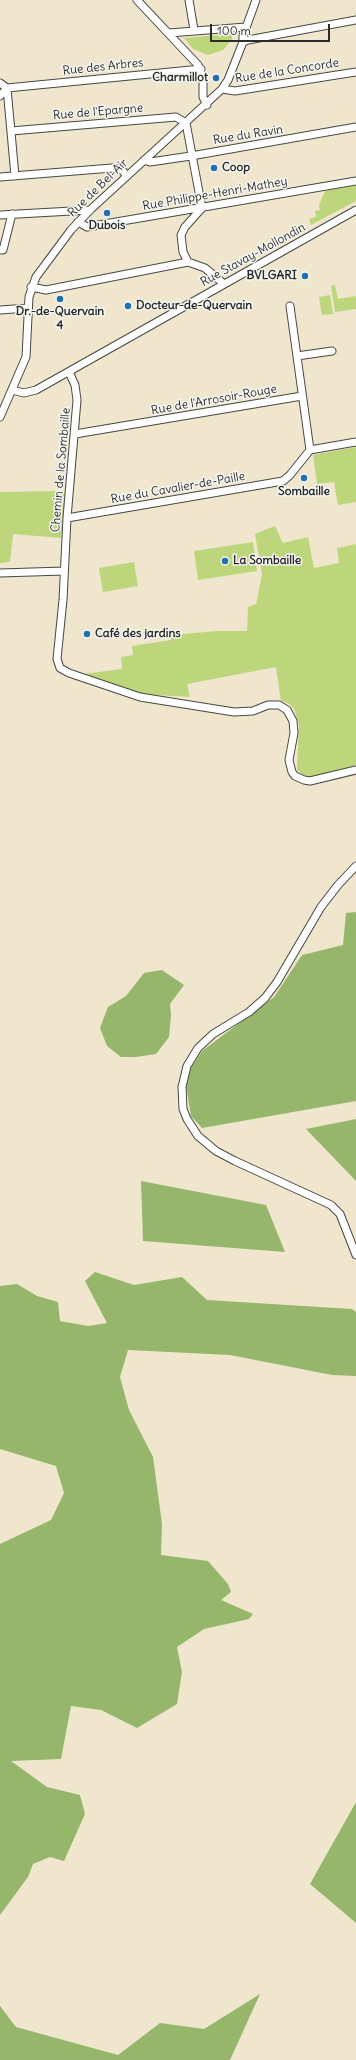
<!DOCTYPE html>
<meta charset="utf-8">
<style>
body{margin:0}
#map{position:relative;width:356px;height:2060px;overflow:hidden;background:#efe6cd;font-family:Delius,sans-serif}
canvas{display:block}
.scale{position:absolute;left:210px;top:24px;width:120px;height:18px;box-sizing:border-box;border:2px solid #2b2b2b;border-top:0;padding-left:5px;font-size:12px;line-height:14px;white-space:nowrap;color:#2b2b2b;-webkit-text-stroke:3px #f6f6f2;paint-order:stroke}
</style>
<div id="map">
<canvas width="356" height="2060"></canvas>
<div class="scale">100 m</div>
</div>
<script>
const context = document.querySelector('canvas').getContext('2d');
context.lineJoin = 'round';
function paint(path, color) { context.fillStyle = color; context.fill(path, 'evenodd'); }
const toPath = rows => new Path2D(rows.map(r => 'M' + r).join(''));
function stroke(path, color, width, dash) { context.strokeStyle = color; context.lineWidth = width; context.lineCap = dash ? 'butt' : 'round'; context.setLineDash(dash || []); context.stroke(path); }
function drawText(font, color, halo, rows, align = 'center') {
  context.font = font + ' Delius,sans-serif'; context.lineWidth = 3; context.setLineDash([]); context.textBaseline = 'middle'; context.strokeStyle = halo; context.fillStyle = color; for (const [text, x, y, turn = 0] of rows) {
    context.save(); context.translate(x, y); context.rotate((+turn || 0) * Math.PI / 180); context.textAlign = isNaN(turn) ? turn : align; if (halo) context.strokeText(text, 0, 0); context.fillText(text, 0, 0); context.restore();
  }
}
const green = toPath([
 [232,34,232,39,223,50,208,55,193,49,184,38],
 [356,185,356,201,311,225,309,219,316,217,315,211,320,210,319,205,325,191],
 [335,285,338,299,356,296,356,309,335,312,331,286],
 [330,295,333,314,322,315,319,297],
 [356,447,356,502,338,505,334,482,317,484,313,455],
 [65,491,61,538,13,534,10,562,0,563,0,492],
 [275,526,283,543,308,537,314,568,339,563,337,548,356,544,356,766,312,777,302,775,297,769,299,725,294,709,288,703,281,701,276,667,187,684,190,697,139,694,83,674,122,669,121,657,133,655,132,646,171,640,170,635,218,631,247,631,248,607,256,604,262,575,255,534],
 [253,542,257,571,198,580,194,551],
 [134,562,138,586,103,592,99,568]
]);
const forest = toPath([
 [356,912,356,1101,202,1128,191,1116,186,1085,191,1068,202,1051,274,997,302,955,343,945,346,913],
 [162,970,184,985,170,1004,171,1015,169,1037,156,1054,136,1057,121,1057,107,1046,100,1028,108,1007,126,996,144,973],
 [356,1119,356,1181,306,1129],
 [141,1181,266,1205,285,1252,143,1241],
 [95,1272,134,1285,182,1277,207,1300,352,1309,356,1312,356,1376,332,1375,230,1355,128,1350,120,1377,129,1410,153,1457,162,1524,161,1555,208,1561,228,1584,231,1592,221,1600,253,1614,249,1619,204,1629,177,1647,182,1672,177,1704,137,1728,101,1710,71,1706,61,1759,11,1761,47,1787,80,1795,85,1814,64,1861,50,1857,33,1864,28,1877,0,1915,0,1544,51,1520,64,1493,56,1466,0,1449,0,1286,17,1284,37,1296,58,1302,60,1321,88,1326,107,1323,85,1281],
 [356,1802,356,1923,310,1884],
 [260,1994,230,2060,0,2060,0,2006,16,2027,118,2055,160,2023,204,2029]
]);
const street = toPath([
 [137,0,198,65,203,79,203,97,207,105],
 [189,0,194,30],
 [169,33,246,27],
 [243,42,248,40,356,20],
 [0,83,7,88,0,96],
 [222,89,235,91,356,72],
 [186,123,202,208],
 [11,131,176,117,186,123],
 [144,160,150,162,191,156,356,127],
 [15,176,7,88,201,69],
 [0,177,112,168,122,170,127,176],
 [0,215,90,210],
 [78,222,87,227,356,181],
 [0,250,3,250,12,214],
 [188,262,183,252,181,235,185,227,202,208],
 [31,287,46,290,188,262,205,268,224,284],
 [290,306,310,450],
 [0,310,28,308],
 [297,356,332,351],
 [69,372,75,385,77,400,67,518,63,600,57,659,60,668,69,673,140,697,234,712,253,711,268,705,279,705,287,710,293,721,294,733,289,760,292,772,295,776,304,780,310,781,356,770],
 [12,390,24,393,36,390,356,210],
 [0,417,26,357,29,297,36,277,71,230,90,210,222,89,228,80,243,42,243,36,256,0],
 [75,434,302,396],
 [67,518,283,481,290,475,310,450,356,442],
 [0,573,64,571],
 [356,866,338,885,321,907,277,982,265,998,249,1012,213,1034,198,1048,187,1066,182,1087,183,1109,187,1119,198,1136,216,1151,235,1161,331,1205,340,1214,356,1255]
]);
const markers = [
 [216,78,4,"#1f6fb2"],
 [214,168,4,"#1f6fb2"],
 [107,213,4,"#1f6fb2"],
 [305,276,4,"#1f6fb2"],
 [60,299,4,"#1f6fb2"],
 [128,306,4,"#1f6fb2"],
 [304,478,4,"#1f6fb2"],
 [225,561,4,"#1f6fb2"],
 [87,634,4,"#1f6fb2"]
];
const streetNames = [
 ["Rue des Arbres",103,67,-6],
 ["Rue de la Concorde",287,71,-9],
 ["Rue de l'Epargne",98,112,-5],
 ["Rue du Ravin",248,135,-9],
 ["Rue de Bel-Air",98,188,-44],
 ["Rue Philippe-Henri-Mathey",215,194,-10],
 ["Rue Stavay-Mollondin",253,255,-29],
 ["Rue de l'Arrosoir-Rouge",214,400,-10],
 ["Chemin de la Sombaille",61,470,-85],
 ["Rue du Cavalier-de-Paille",178,488,-10]
];
const poiNames = [
 ["Charmillot",208,78,"right"],
 ["Coop",222,168],
 ["Dubois",107,226,"center"],
 ["BVLGARI",297,276,"right"],
 ["Docteur-de-Quervain",136,306],
 ["Dr.-de-Quervain",60,312,"center"],
 ["4",60,326,"center"],
 ["Sombaille",304,492,"center"],
 ["La Sombaille",233,561],
 ["Café des jardins",95,634]
];
paint(green, '#bdd67b');
paint(forest, '#96b76b');
stroke(street, '#484743', 9);
stroke(street, '#fff', 7);
for (const [x, y, r, color] of markers) { const dot = new Path2D(); dot.arc(x, y, r, 0, 2 * Math.PI); context.fillStyle = color; context.fill(dot); stroke(dot, '#f6f6f2', 1.5); }
drawText('12px', '#2b2b2b', '#f6f6f2', streetNames);
drawText('bold 12px', '#2b2b2b', '#f6f6f2', poiNames, 'left');
</script>
